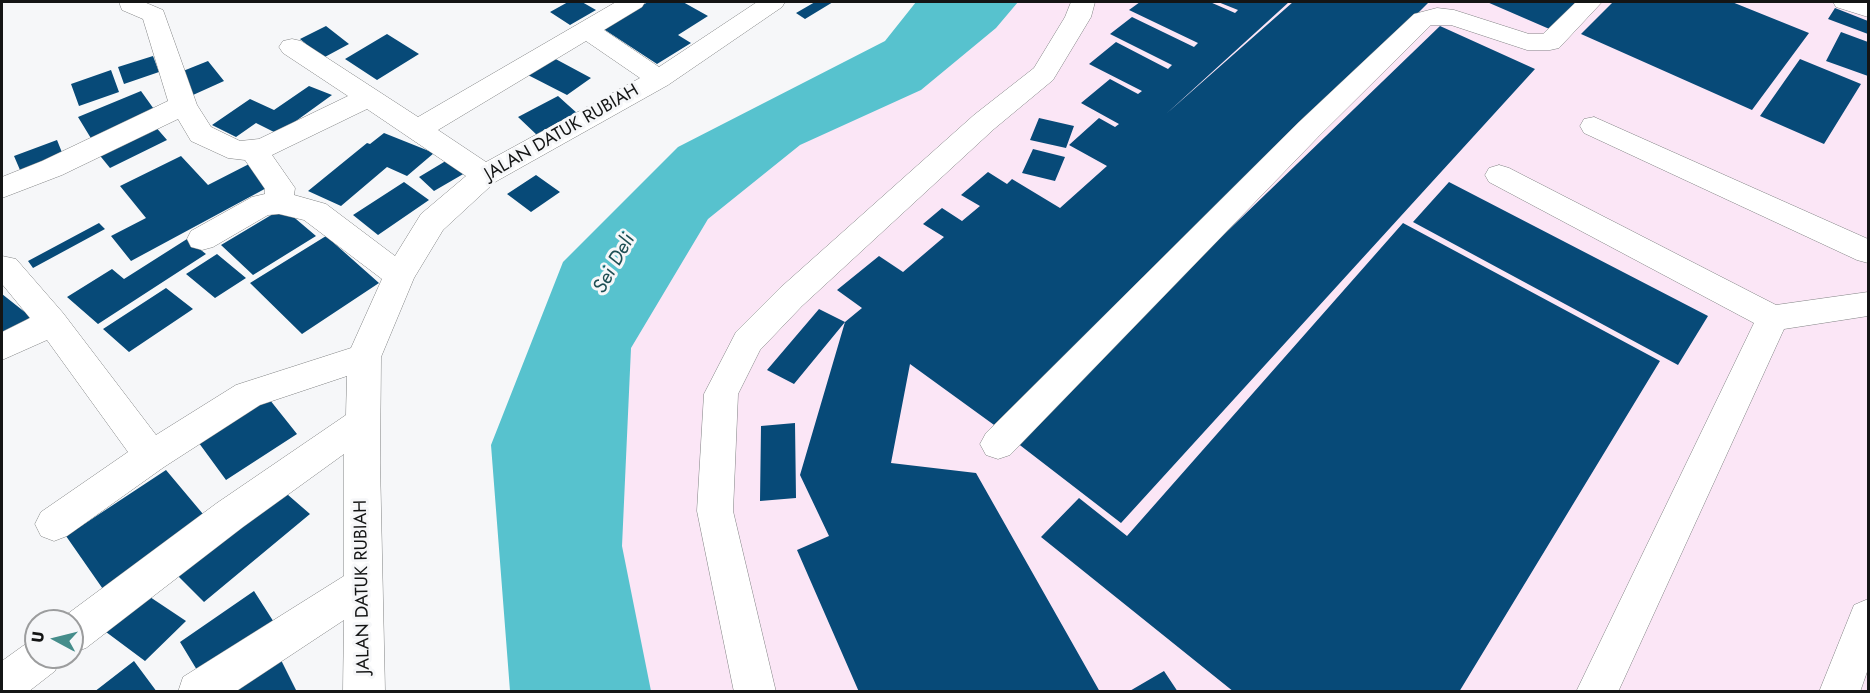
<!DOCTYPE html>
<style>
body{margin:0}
#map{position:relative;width:1870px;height:693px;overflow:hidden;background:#f6f7f9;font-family:Jost,sans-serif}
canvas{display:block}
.frame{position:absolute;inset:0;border:3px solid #141515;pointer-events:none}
.north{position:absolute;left:24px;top:609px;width:60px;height:60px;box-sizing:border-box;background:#f6f7f9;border:2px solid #9c9d9e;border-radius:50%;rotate:277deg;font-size:16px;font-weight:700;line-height:24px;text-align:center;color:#141515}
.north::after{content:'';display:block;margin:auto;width:21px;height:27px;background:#458d8b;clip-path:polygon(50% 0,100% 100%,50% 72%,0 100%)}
</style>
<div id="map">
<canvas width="1870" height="693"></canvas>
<div class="frame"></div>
<div class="north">U</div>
</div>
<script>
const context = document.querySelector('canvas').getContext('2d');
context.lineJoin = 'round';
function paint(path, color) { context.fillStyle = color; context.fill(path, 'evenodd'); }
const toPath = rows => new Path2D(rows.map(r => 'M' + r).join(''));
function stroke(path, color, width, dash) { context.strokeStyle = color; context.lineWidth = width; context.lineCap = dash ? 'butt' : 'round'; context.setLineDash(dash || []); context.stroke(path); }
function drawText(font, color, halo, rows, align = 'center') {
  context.font = font + ' Jost,sans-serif'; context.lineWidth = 6; context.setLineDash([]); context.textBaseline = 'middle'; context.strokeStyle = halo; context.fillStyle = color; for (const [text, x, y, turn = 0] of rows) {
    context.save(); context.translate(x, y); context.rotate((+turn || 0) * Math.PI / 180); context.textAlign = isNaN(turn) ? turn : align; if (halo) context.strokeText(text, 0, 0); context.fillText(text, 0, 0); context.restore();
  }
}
const industrial = toPath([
 [973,2,1830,2,1868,16,1868,691,541,692,583,262]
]);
const water = toPath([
 [916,2,1018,2,996,28,921,90,800,145,708,219,631,348,622,546,651,691,510,691,491,445,563,262,678,147,885,41]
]);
const building = toPath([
 [568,2,582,2,596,10,570,25,550,12],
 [648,2,683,2,708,16,678,35,691,43,657,64,602,28],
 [815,2,833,2,805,19,796,13],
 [1140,2,1210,2,1235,13,1238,10,1218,2,1289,2,1166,114,1293,2,1429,2,1001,430,910,364,891,463,976,473,1100,692,859,692,797,550,829,536,800,475,845,322,862,308,837,290,879,256,903,272,944,237,923,224,942,208,962,221,980,206,961,195,988,172,1007,184,1012,179,1060,208,1107,166,1069,145,1099,118,1115,127,1119,124,1081,103,1110,79,1138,94,1142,91,1089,64,1116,42,1168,69,1172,65,1110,34,1132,17,1194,47,1198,43,1129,10],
 [1487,2,1581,2,1554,31],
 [1613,2,1732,2,1809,33,1752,110,1581,34],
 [1835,8,1868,21,1868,34,1828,19],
 [326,26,349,44,323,58,300,39],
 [1440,26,1535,69,1121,523,1012,439],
 [1841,32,1868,42,1868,76,1826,61],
 [387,34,419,54,377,80,345,59],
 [153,56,159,72,124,84,118,67],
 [550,56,591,78,567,95,526,74],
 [1800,59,1861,84,1824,144,1760,116],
 [208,61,224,81,193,95,178,73],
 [111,70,119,92,79,106,71,84],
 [309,86,332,95,278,134,256,123,236,137,212,125,250,99,274,110],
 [141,91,156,112,92,140,78,117],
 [558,96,578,114,538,136,518,117],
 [1039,118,1074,126,1066,148,1030,140],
 [154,125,167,140,110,168,97,152],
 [384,133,434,153,407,176,387,167,341,206,308,191,367,143,370,144],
 [57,140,65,160,23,177,14,156],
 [1033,149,1065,157,1055,181,1022,173],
 [181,156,208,185,251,163,272,185,131,261,111,236,146,218,120,186],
 [449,159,465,173,434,191,419,177],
 [536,175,560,192,531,212,507,194],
 [404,182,429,200,378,235,353,215],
 [1449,182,1708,316,1678,365,1413,222],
 [283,208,316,236,253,275,221,245],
 [99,223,105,229,33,268,28,261],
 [1403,223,1660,361,1459,692,1234,692,1041,537,1079,498,1127,536],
 [326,236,379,283,302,334,250,283],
 [187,239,206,254,98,324,67,297,112,269,124,279],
 [217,254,246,278,215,298,186,274],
 [166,288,193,309,129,352,103,329],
 [2,294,31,317,2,337],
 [819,309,845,322,794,384,767,370],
 [266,395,297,434,226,480,196,439],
 [795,423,796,498,760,501,761,426],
 [166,470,208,520,105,592,66,536],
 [280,488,310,514,204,602,175,573],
 [138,589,186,621,145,661,98,626],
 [254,591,277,627,203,680,180,642],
 [276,650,297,692,211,692],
 [134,661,157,692,94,692],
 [1164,671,1178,692,1128,692]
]);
const minor = toPath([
 [119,2,144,2,163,10,197,105,211,127,240,141,259,139,348,96,283,53,279,47,283,41,292,39,301,41,418,117,616,2,645,2,642,7,604,30,659,67,757,2,785,2,782,7,668,85,495,182,443,230,414,278,381,357,380,463,385,692,343,692,344,620,235,692,178,692,183,677,344,576,344,454,243,527,86,648,72,653,72,621,58,621,217,503,346,415,347,376,260,405,164,467,67,536,54,541,41,536,35,524,41,512,128,452,47,340,2,360,2,332,30,318,2,284,2,256,16,259,63,313,156,435,236,385,351,348,382,279,304,220,279,214,268,215,213,247,202,250,191,247,187,239,191,231,252,197,265,194,265,189,245,160,228,158,191,141,178,119,62,175,2,198,2,177,42,161,168,101,143,19,122,10,119,2],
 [586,41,640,78,486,162,438,130,586,41],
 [367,109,466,176,421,214,395,256,326,204,294,195,295,188,272,155,367,109],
 [1071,2,1095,2,1091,17,1053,80,994,129,802,306,760,350,738,394,733,511,776,692,734,692,697,511,704,394,736,332,780,288,974,115,1034,68,1065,17,1071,2],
 [1576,2,1602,2,1559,48,1550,50,1527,50,1451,25,1431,25,1319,136,1010,455,998,459,986,455,980,444,986,433,1299,122,1414,14,1437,8,1454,10,1529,34,1543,34,1576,2],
 [1594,117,1868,239,1868,263,1857,260,1584,133,1580,126,1584,119,1594,117],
 [1499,165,1509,168,1776,305,1868,292,1868,316,1784,329,1618,692,1576,692,1754,323,1489,182,1485,175,1489,168,1499,165],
 [1868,599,1868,669,1860,692,1819,692,1854,605,1868,599],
 [36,639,36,657,61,657,55,671,28,692,2,692,2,661,27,643,36,639]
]);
const highway = toPath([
 [1833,2,1868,2,1868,17,1836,7,1833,2]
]);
const streetNames = [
 ["JALAN DATUK RUBIAH",562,133,-30],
 ["JALAN DATUK RUBIAH",363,587,-91]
];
const waterNames = [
 ["Sei Deli",615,264,-61]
];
paint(industrial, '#fbe6f6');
paint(water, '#57c2ce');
paint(building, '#074a78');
stroke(minor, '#828485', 1);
stroke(highway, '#828485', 1);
paint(minor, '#fff');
paint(highway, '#fff');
drawText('18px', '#141515', '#f6f7f9', streetNames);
drawText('italic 20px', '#1f4f54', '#f6f7f9', waterNames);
</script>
